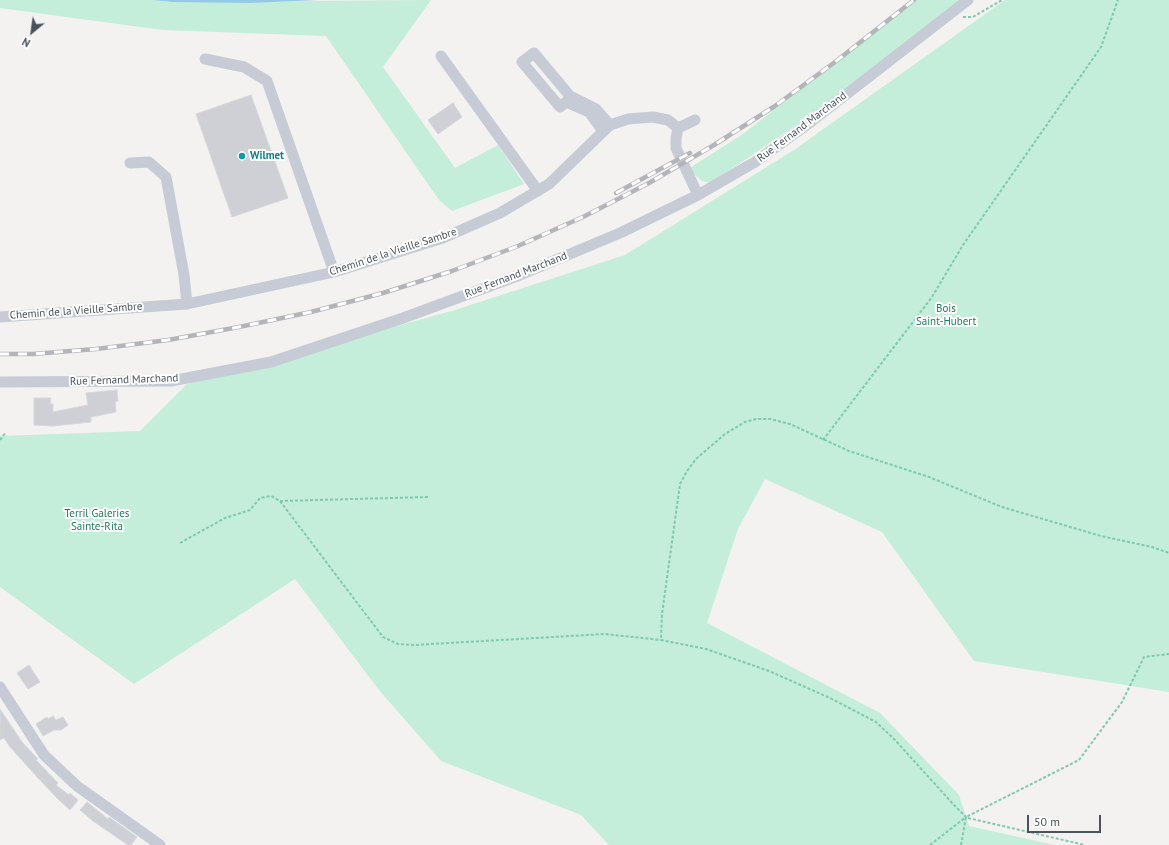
<!DOCTYPE html>
<style>
body{margin:0}
#map{position:relative;width:1169px;height:845px;overflow:hidden;background:#f3f2f1;font-family:"PT Sans",sans-serif}
canvas{display:block}
.north{position:absolute;left:12px;top:12px;width:40px;height:40px;-webkit-text-stroke:3px #fff;paint-order:stroke;rotate:209deg;font-size:11px;font-weight:700;line-height:16px;text-align:center;color:#4a525e}
.north::after{content:'';display:block;margin:auto;width:14px;height:18px;background:#4a525e;clip-path:polygon(50% 0,100% 100%,50% 72%,0 100%)}
.scale{position:absolute;left:1027px;top:815px;width:74px;height:18px;box-sizing:border-box;border:2px solid #4a525e;border-top:0;padding-left:5px;font-size:12px;line-height:14px;white-space:nowrap;color:#4a525e;-webkit-text-stroke:3px #fff;paint-order:stroke}
</style>
<div id="map">
<canvas width="1169" height="845"></canvas>
<div class="north">N</div>
<div class="scale">50 m</div>
</div>
<script>
const context = document.querySelector('canvas').getContext('2d');
context.lineJoin = 'round';
function paint(path, color) { context.fillStyle = color; context.fill(path, 'evenodd'); }
const toPath = rows => new Path2D(rows.map(r => 'M' + r).join(''));
function stroke(path, color, width, dash) { context.strokeStyle = color; context.lineWidth = width; context.lineCap = dash ? 'butt' : 'round'; context.setLineDash(dash || []); context.stroke(path); }
function drawText(font, color, halo, rows, align = 'center') {
  context.font = font + ' "PT Sans",sans-serif'; context.lineWidth = 4; context.setLineDash([]); context.textBaseline = 'middle'; context.strokeStyle = halo; context.fillStyle = color; for (const [text, x, y, turn = 0] of rows) {
    context.save(); context.translate(x, y); context.rotate((+turn || 0) * Math.PI / 180); context.textAlign = isNaN(turn) ? turn : align; if (halo) context.strokeText(text, 0, 0); context.fillText(text, 0, 0); context.restore();
  }
}
const green = toPath([
 [0,0,152,0,172,2,431,0,383,67,455,168,498,145,524,184,452,211,439,200,326,36,163,30,0,8],
 [916,0,961,0,830,102,711,183,702,181,688,169,743,134],
 [1005,0,1169,0,1169,692,974,661,882,532,765,479,738,529,707,623,880,713,959,795,969,826,1055,845,609,845,581,815,441,761,379,690,295,579,134,684,0,587,0,436,140,431,187,384,455,310,625,255,794,150]
]);
const water = toPath([
 [152,0,319,0,249,3,172,2]
]);
const building = toPath([
 [251,95,288,198,232,217,196,114,251,95],
 [453,103,462,117,438,134,428,120,453,103],
 [117,390,118,401,115,402,116,412,91,417,91,422,53,426,34,425,34,398,51,398,50,404,53,404,53,412,88,405,86,393,117,390],
 [29,665,40,682,28,689,17,673,29,665],
 [0,709,22,742,38,759,36,760,58,783,56,785,69,795,70,793,78,800,70,810,58,799,38,778,10,747,4,738,0,740,0,709],
 [53,716,56,720,63,717,68,725,61,730,54,730,43,736,36,724,47,717,48,719,53,716],
 [87,802,108,819,109,817,137,837,131,845,128,845,93,821,80,810,87,802]
]);
const path = toPath([
 [963,17,973,17,1002,0],
 [0,440,6,432],
 [823,440,932,297,963,245,1101,47,1118,0],
 [280,501,428,497],
 [180,543,225,518,250,510,260,498,271,496,280,501,383,637,398,644,414,645,605,634,661,640],
 [968,818,1085,845],
 [930,845,966,817,954,805,895,740,876,722,830,698,769,671,706,649,661,640,662,614,680,484,687,471,696,459,725,434,745,422,756,419,770,419,790,424,849,451,929,477,1002,507,1101,536,1152,547,1169,553],
 [961,845,966,817,1079,760,1122,702,1144,657,1169,654]
]);
const minor = toPath([
 [441,56,538,191],
 [205,59,244,67,267,81,334,272],
 [678,128,676,138,676,148,698,195],
 [678,128,695,120],
 [603,131,589,112,566,102,560,107,522,62,534,53,570,96,596,109,610,125],
 [130,163,149,162,166,177,184,275,187,304],
 [0,317,187,304,334,272,443,238,500,213,549,184,610,125,628,119,653,117,668,120,678,128],
 [0,382,171,381,271,362,403,318,520,275,620,233,698,195,755,162,812,121,968,0],
 [0,687,44,755,77,786,160,845]
]);
const rail = toPath([
 [616,193,690,153],
 [0,354,33,354,96,349,168,340,239,327,311,312,383,293,452,271,518,246,585,216,649,183,714,145,775,106,835,62,914,0]
]);
const markers = [
 [242,156,4,"#0f9aa8"]
];
const streetNames = [
 ["Rue Fernand Marchand",802,127,-37],
 ["Chemin de la Vieille Sambre",393,252,-18],
 ["Rue Fernand Marchand",516,275,-21],
 ["Chemin de la Vieille Sambre",76,311,-4],
 ["Rue Fernand Marchand",124,380,-2]
];
const cultureNames = [
 ["Wilmet",250,156]
];
const parkNames = [
 ["Bois",946,309],
 ["Saint-Hubert",946,322],
 ["Terril Galeries",97,514],
 ["Sainte-Rita",97,527]
];
paint(green, '#c4edda');
paint(water, '#94cae7');
paint(building, '#cfd0d5');
stroke(building, '#d6d7dc', 1);
stroke(path, '#7ec9af', 2, [3, 2]);
stroke(minor, '#c6cbd5', 11);
stroke(rail, '#b4b5bb', 4.5);
stroke(rail, '#fff', 3, [9]);
for (const [x, y, r, color] of markers) { const dot = new Path2D(); dot.arc(x, y, r, 0, 2 * Math.PI); context.fillStyle = color; context.fill(dot); stroke(dot, '#fff', 1.5); }
drawText('11px', '#4a525e', '#fff', streetNames);
drawText('bold 11px', '#0d838f', '#fff', cultureNames, 'left');
drawText('11px', '#1e7c5a', '#fff', parkNames);
</script>
